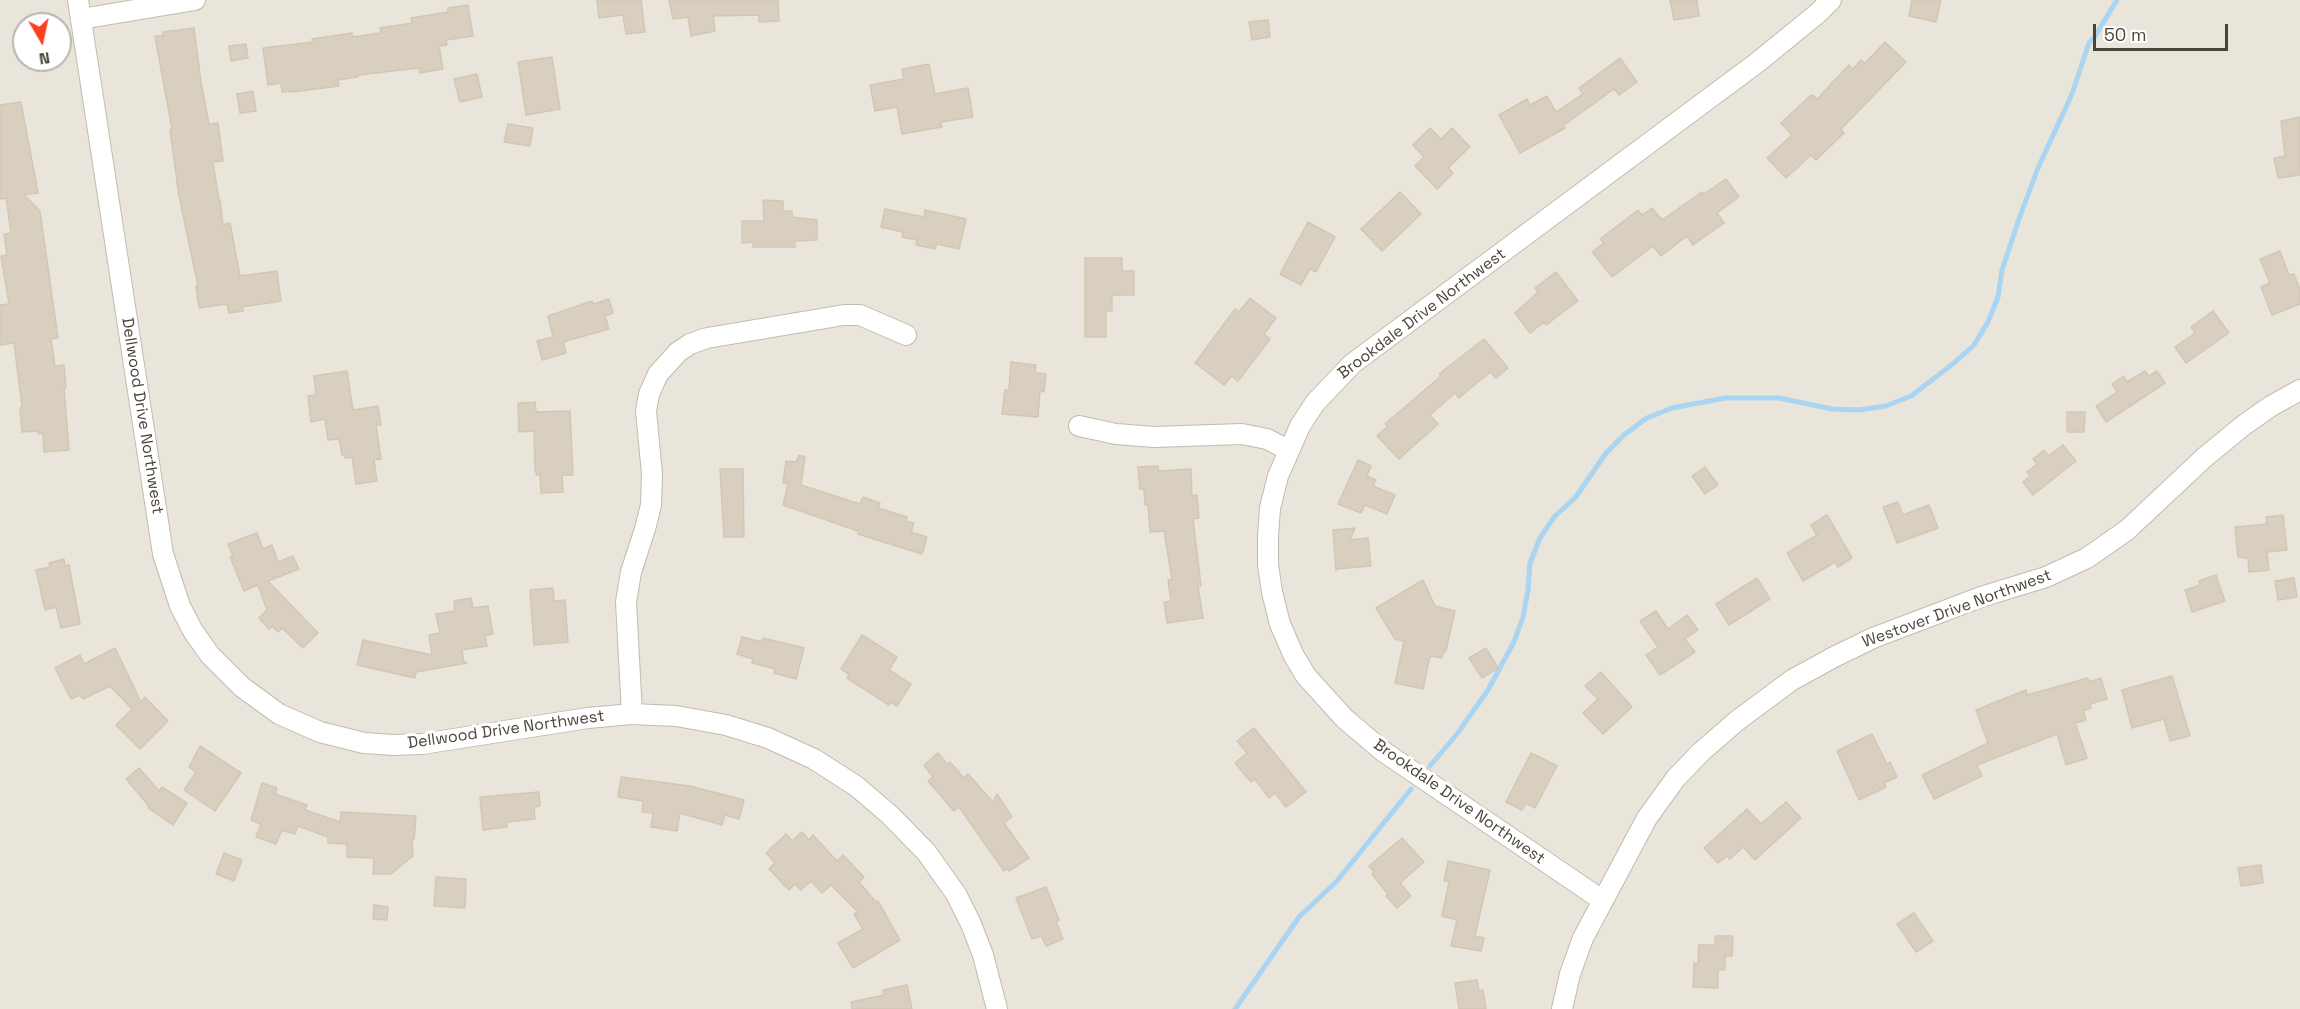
<!DOCTYPE html>
<style>
body{margin:0}
#map{position:relative;width:2300px;height:1009px;overflow:hidden;background:#f6f3ec;font-family:"Space Grotesk",sans-serif}
canvas{display:block}
.north{position:absolute;left:12px;top:12px;width:60px;height:60px;box-sizing:border-box;background:#fff;border:2px solid #b7b4b0;border-radius:50%;rotate:171deg;font-size:16px;font-weight:700;line-height:24px;text-align:center;color:#4b4439}
.north::after{content:'';display:block;margin:auto;width:21px;height:27px;background:#fc3f1d;clip-path:polygon(50% 0,100% 100%,50% 72%,0 100%)}
.scale{position:absolute;left:2093px;top:24px;width:135px;height:27px;box-sizing:border-box;border:3px solid #4b4439;border-top:0;padding-left:8px;font-size:18px;line-height:21px;white-space:nowrap;color:#4b4439;-webkit-text-stroke:4px #fff;paint-order:stroke}
</style>
<div id="map">
<canvas width="2300" height="1009"></canvas>
<div class="north">N</div>
<div class="scale">50 m</div>
</div>
<script>
const context = document.querySelector('canvas').getContext('2d');
context.lineJoin = 'round';
function paint(path, color) { context.fillStyle = color; context.fill(path, 'evenodd'); }
const toPath = rows => new Path2D(rows.map(r => 'M' + r).join(''));
function stroke(path, color, width, dash) { context.strokeStyle = color; context.lineWidth = width; context.lineCap = dash ? 'butt' : 'round'; context.setLineDash(dash || []); context.stroke(path); }
function drawText(font, color, halo, rows, align = 'center') {
  context.font = font + ' "Space Grotesk",sans-serif'; context.lineWidth = 6; context.setLineDash([]); context.textBaseline = 'middle'; context.strokeStyle = halo; context.fillStyle = color; for (const [text, x, y, turn = 0] of rows) {
    context.save(); context.translate(x, y); context.rotate((+turn || 0) * Math.PI / 180); context.textAlign = isNaN(turn) ? turn : align; if (halo) context.strokeText(text, 0, 0); context.fillText(text, 0, 0); context.restore();
  }
}
const residential = toPath([
 [0,0,2300,0,2300,1009,0,1009],
 [24,24,60,24,60,60,24,60]
]);
const stream = toPath([
 [1430,766,1457,734,1488,690,1514,642,1523,617,1528,590,1530,563,1540,538,1555,516,1575,498,1606,453,1625,434,1647,418,1672,408,1725,398,1779,398,1832,409,1859,410,1886,406,1911,396,1954,363,1974,345,1988,322,1998,297,2002,270,2019,219,2038,168,2072,94,2089,43,2094,38,2117,0],
 [1235,1009,1299,917,1337,881,1411,789]
]);
const building = toPath([
 [597,0,641,0,645,32,626,34,623,15,599,18,597,0],
 [669,0,778,0,779,21,759,22,759,15,713,16,715,31,691,36,688,17,673,19,669,0],
 [1670,0,1697,0,1699,16,1674,20,1670,0],
 [1912,0,1941,0,1936,22,1909,16,1912,0],
 [468,5,473,36,446,40,447,45,439,46,443,69,420,73,419,68,358,75,358,77,338,80,339,86,292,92,292,91,282,92,281,83,268,85,263,48,313,42,312,39,352,33,352,37,381,33,380,28,412,23,411,18,448,12,448,8,468,5],
 [1268,20,1270,37,1252,40,1249,22,1268,20],
 [194,28,201,82,209,124,218,123,223,161,213,162,219,200,220,200,223,225,230,223,240,276,277,271,281,301,242,307,243,311,229,313,227,304,199,308,196,286,198,286,179,196,170,130,172,129,155,36,163,36,163,32,194,28],
 [1885,42,1906,62,1841,129,1844,133,1816,160,1811,155,1786,178,1767,158,1792,135,1781,123,1810,96,1813,95,1817,99,1849,65,1853,69,1861,60,1865,63,1885,42],
 [246,44,248,58,231,61,229,46,246,44],
 [552,57,560,109,526,115,518,62,552,57],
 [1620,58,1637,82,1619,95,1614,89,1563,126,1565,128,1520,153,1499,115,1527,99,1530,105,1547,96,1556,112,1583,94,1579,88,1620,58],
 [929,64,935,94,968,88,973,117,941,122,942,127,902,134,897,107,875,111,870,85,904,79,902,69,929,64],
 [477,74,482,97,460,102,454,79,477,74],
 [253,91,256,111,240,113,237,94,253,91],
 [21,102,38,193,24,195,40,211,58,338,51,339,55,366,64,365,66,388,64,388,69,450,44,452,43,433,38,434,38,431,22,432,20,408,22,407,14,343,0,345,0,305,9,304,1,256,7,255,4,234,11,233,6,198,0,199,0,105,21,102],
 [2300,117,2300,175,2278,178,2274,158,2285,156,2281,121,2300,117],
 [508,124,533,128,530,146,504,142,508,124],
 [1430,128,1441,139,1452,128,1470,147,1448,168,1453,173,1437,189,1415,166,1424,157,1413,145,1430,128],
 [1726,179,1739,197,1717,213,1724,223,1693,245,1687,236,1661,256,1653,246,1612,277,1592,252,1604,243,1600,239,1638,210,1642,215,1652,208,1662,220,1702,192,1704,194,1726,179],
 [1400,192,1421,214,1382,251,1361,229,1400,192],
 [763,200,783,201,783,211,792,211,792,217,817,220,817,240,795,241,795,247,753,247,753,242,742,243,742,221,764,221,763,200],
 [885,209,924,217,925,210,966,219,959,249,937,244,935,249,916,245,917,240,902,237,903,232,881,227,885,209],
 [1308,222,1335,237,1316,272,1310,269,1301,285,1280,274,1308,222],
 [2280,251,2289,275,2294,274,2300,290,2300,304,2272,315,2261,287,2270,283,2260,259,2280,251],
 [1085,258,1122,258,1122,271,1134,271,1134,295,1112,295,1112,311,1106,311,1106,337,1085,337,1085,258],
 [1556,272,1578,301,1546,325,1544,322,1530,333,1515,313,1538,292,1535,288,1556,272],
 [1250,298,1276,318,1264,334,1270,339,1238,381,1232,376,1224,385,1195,363,1235,309,1239,312,1250,298],
 [609,299,613,313,605,316,609,329,563,342,566,353,542,360,537,341,553,337,548,316,592,301,593,304,609,299],
 [2213,311,2229,333,2186,363,2175,347,2195,333,2191,327,2213,311],
 [1484,339,1508,368,1496,378,1490,372,1459,398,1455,393,1430,415,1438,424,1399,459,1377,436,1388,426,1385,424,1441,376,1439,374,1484,339],
 [1011,362,1036,365,1035,373,1046,374,1044,392,1040,391,1038,417,1002,414,1005,390,1009,390,1011,362],
 [347,371,353,410,378,406,381,425,376,425,381,459,374,460,377,481,356,484,352,457,345,458,345,454,342,455,339,439,328,440,325,419,311,422,308,396,316,395,314,376,347,371],
 [2145,371,2149,376,2157,371,2165,383,2106,422,2096,406,2117,392,2112,384,2124,376,2127,382,2145,371],
 [535,402,536,412,570,411,573,475,562,475,563,492,541,493,540,475,537,475,535,470,534,431,519,432,518,403,535,402],
 [2067,412,2085,412,2084,432,2067,432,2067,412],
 [2063,445,2076,461,2033,495,2023,482,2030,476,2027,472,2037,464,2033,459,2044,450,2048,456,2063,445],
 [799,455,805,457,801,485,860,504,863,497,880,503,878,508,907,517,906,521,914,523,911,532,927,537,922,554,858,534,858,531,783,505,788,484,783,483,786,461,796,462,799,455],
 [1358,460,1371,466,1367,476,1376,480,1373,486,1395,495,1387,514,1365,505,1361,513,1338,504,1358,460],
 [1158,466,1159,471,1191,469,1192,496,1197,495,1199,518,1193,519,1201,586,1198,586,1203,618,1167,623,1164,602,1171,601,1168,580,1172,580,1164,531,1150,532,1148,505,1145,505,1144,489,1140,489,1138,467,1158,466],
 [1705,467,1718,485,1705,494,1692,476,1705,467],
 [720,469,743,469,744,537,724,537,720,469],
 [1898,502,1903,515,1929,505,1938,528,1897,543,1883,507,1898,502],
 [1827,515,1852,558,1838,567,1835,562,1803,581,1787,553,1817,535,1811,525,1827,515],
 [2283,515,2287,550,2267,552,2269,570,2249,572,2248,558,2238,557,2235,527,2267,524,2266,517,2283,515],
 [1355,528,1350,540,1368,538,1371,566,1337,569,1336,571,1333,530,1355,528],
 [257,533,263,549,272,545,278,562,293,556,299,569,268,581,318,633,303,648,282,628,278,632,272,626,269,629,259,618,267,610,258,585,244,591,230,557,233,556,228,544,257,533],
 [64,559,65,566,69,565,80,624,61,628,56,607,45,610,36,570,50,567,49,563,64,559],
 [2216,575,2225,601,2192,612,2185,590,2200,585,2199,581,2216,575],
 [1757,578,1770,599,1729,625,1716,604,1757,578],
 [2294,578,2297,597,2278,600,2275,581,2294,578],
 [1423,580,1435,606,1455,611,1446,651,1444,651,1442,658,1430,656,1423,689,1395,683,1404,641,1395,639,1376,608,1423,580],
 [553,588,554,601,565,600,568,642,534,645,530,590,553,588],
 [471,598,473,608,488,606,493,634,485,636,487,646,462,650,464,662,467,663,416,672,415,678,357,665,363,640,432,655,429,635,440,633,436,614,455,611,454,601,471,598],
 [1656,611,1668,629,1687,615,1698,630,1685,639,1695,652,1660,675,1646,655,1658,647,1640,621,1656,611],
 [862,635,897,657,889,670,911,684,897,706,890,702,889,705,847,678,849,674,841,669,862,635],
 [742,637,762,642,763,638,804,648,796,679,774,673,775,669,752,663,753,659,737,654,742,637],
 [115,648,141,702,145,697,168,721,140,749,116,725,132,709,110,686,83,699,80,695,71,699,55,668,80,655,84,664,115,648],
 [1486,648,1498,668,1482,678,1469,658,1486,648],
 [1601,672,1632,707,1603,734,1583,713,1598,699,1585,686,1601,672],
 [2172,676,2190,736,2170,741,2164,719,2132,728,2122,690,2172,676],
 [2088,678,2089,682,2101,678,2107,699,2090,704,2091,708,2083,711,2086,720,2075,723,2087,758,2066,765,2057,734,1977,765,1982,776,1934,799,1922,775,1988,743,1976,710,2026,690,2027,695,2088,678],
 [1254,728,1306,792,1286,807,1275,793,1269,798,1255,779,1251,782,1235,763,1247,753,1237,741,1254,728],
 [1872,734,1887,764,1890,762,1897,777,1884,783,1886,787,1859,800,1837,751,1872,734],
 [200,746,241,773,215,811,184,790,196,772,189,767,200,746],
 [938,753,947,764,950,762,964,778,968,774,993,802,997,794,1012,817,1004,823,1029,858,1009,871,1007,869,1004,871,959,807,954,811,928,781,933,777,924,765,938,753],
 [1531,753,1557,766,1535,808,1526,803,1522,810,1506,802,1531,753],
 [139,768,159,791,162,787,187,803,173,825,148,808,149,806,126,779,139,768],
 [621,777,690,786,744,800,739,819,725,815,722,825,680,813,677,831,651,827,653,813,642,812,643,801,618,797,621,777],
 [262,783,277,788,275,794,307,805,305,810,340,822,341,812,416,816,414,839,412,839,413,856,391,874,373,874,374,858,347,857,347,844,328,843,328,837,298,826,295,834,282,830,276,844,256,837,261,824,251,820,262,783],
 [539,792,540,806,534,807,535,819,507,822,507,827,483,830,480,797,539,792],
 [1786,802,1801,818,1755,860,1743,847,1730,859,1727,856,1718,863,1704,848,1747,809,1761,824,1786,802],
 [802,832,809,840,813,835,837,861,843,855,864,877,859,882,876,902,878,901,900,940,853,968,838,943,863,929,854,914,858,912,831,885,822,893,811,881,801,890,795,884,789,890,769,869,775,863,766,853,786,834,792,841,802,832],
 [1402,838,1424,862,1400,883,1411,896,1397,908,1386,896,1388,894,1372,874,1374,872,1369,866,1402,838],
 [224,853,242,860,234,881,216,874,224,853],
 [1448,861,1490,870,1475,936,1484,938,1481,951,1451,946,1457,920,1442,916,1449,882,1444,881,1448,861],
 [2261,865,2263,883,2241,886,2238,868,2261,865],
 [436,877,466,879,465,908,434,906,436,877],
 [1046,887,1059,920,1056,921,1063,939,1046,946,1041,936,1032,939,1016,898,1046,887],
 [374,905,388,907,387,920,373,919,374,905],
 [1914,913,1933,941,1916,952,1897,924,1914,913],
 [1715,936,1733,936,1732,956,1725,956,1725,970,1718,970,1718,988,1693,987,1694,963,1698,963,1699,945,1715,945,1715,936],
 [1477,980,1479,991,1483,990,1486,1009,1459,1009,1455,983,1477,980],
 [907,985,912,1009,852,1009,851,1002,884,995,883,990,907,985]
]);
const minor = toPath([
 [78,0,163,554,180,606,193,631,210,655,242,687,279,714,320,732,364,743,393,745,422,744,588,718,632,714,676,716,726,725,768,738,814,759,856,786,890,815,927,853,956,894,971,924,983,955,997,1009],
 [81,19,195,0],
 [1079,426,1116,434,1154,437,1242,434,1267,439,1288,450],
 [632,714,626,602,631,572,645,529,651,505,652,474,646,411,649,394,658,374,678,352,690,344,707,338,844,315,860,315,906,335],
 [1602,900,1384,752,1345,719,1306,676,1294,656,1280,624,1272,592,1268,564,1268,536,1270,508,1278,476,1300,426,1315,403,1352,364,1758,62,1818,13,1831,0],
 [1562,1009,1570,974,1583,938,1647,818,1676,778,1701,752,1738,720,1792,680,1834,657,1873,638,1981,597,2046,577,2087,558,2127,530,2205,457,2244,425,2271,406,2300,390]
]);
const streetNames = [
 ["Brookdale Drive Northwest",1422,314,-37],
 ["Dellwood Drive Northwest",142,416,81],
 ["Westover Drive Northwest",1957,609,-20],
 ["Dellwood Drive Northwest",506,730,-8],
 ["Brookdale Drive Northwest",1459,802,35]
];
paint(residential, '#eae5da');
stroke(stream, '#a9d4f2', 5);
paint(building, '#d8cfc1');
stroke(building, '#d3c7b4', 1.5);
stroke(minor, '#c2bbae', 22);
stroke(minor, '#fff', 20);
drawText('16px', '#4b4439', '#fff', streetNames);
</script>
